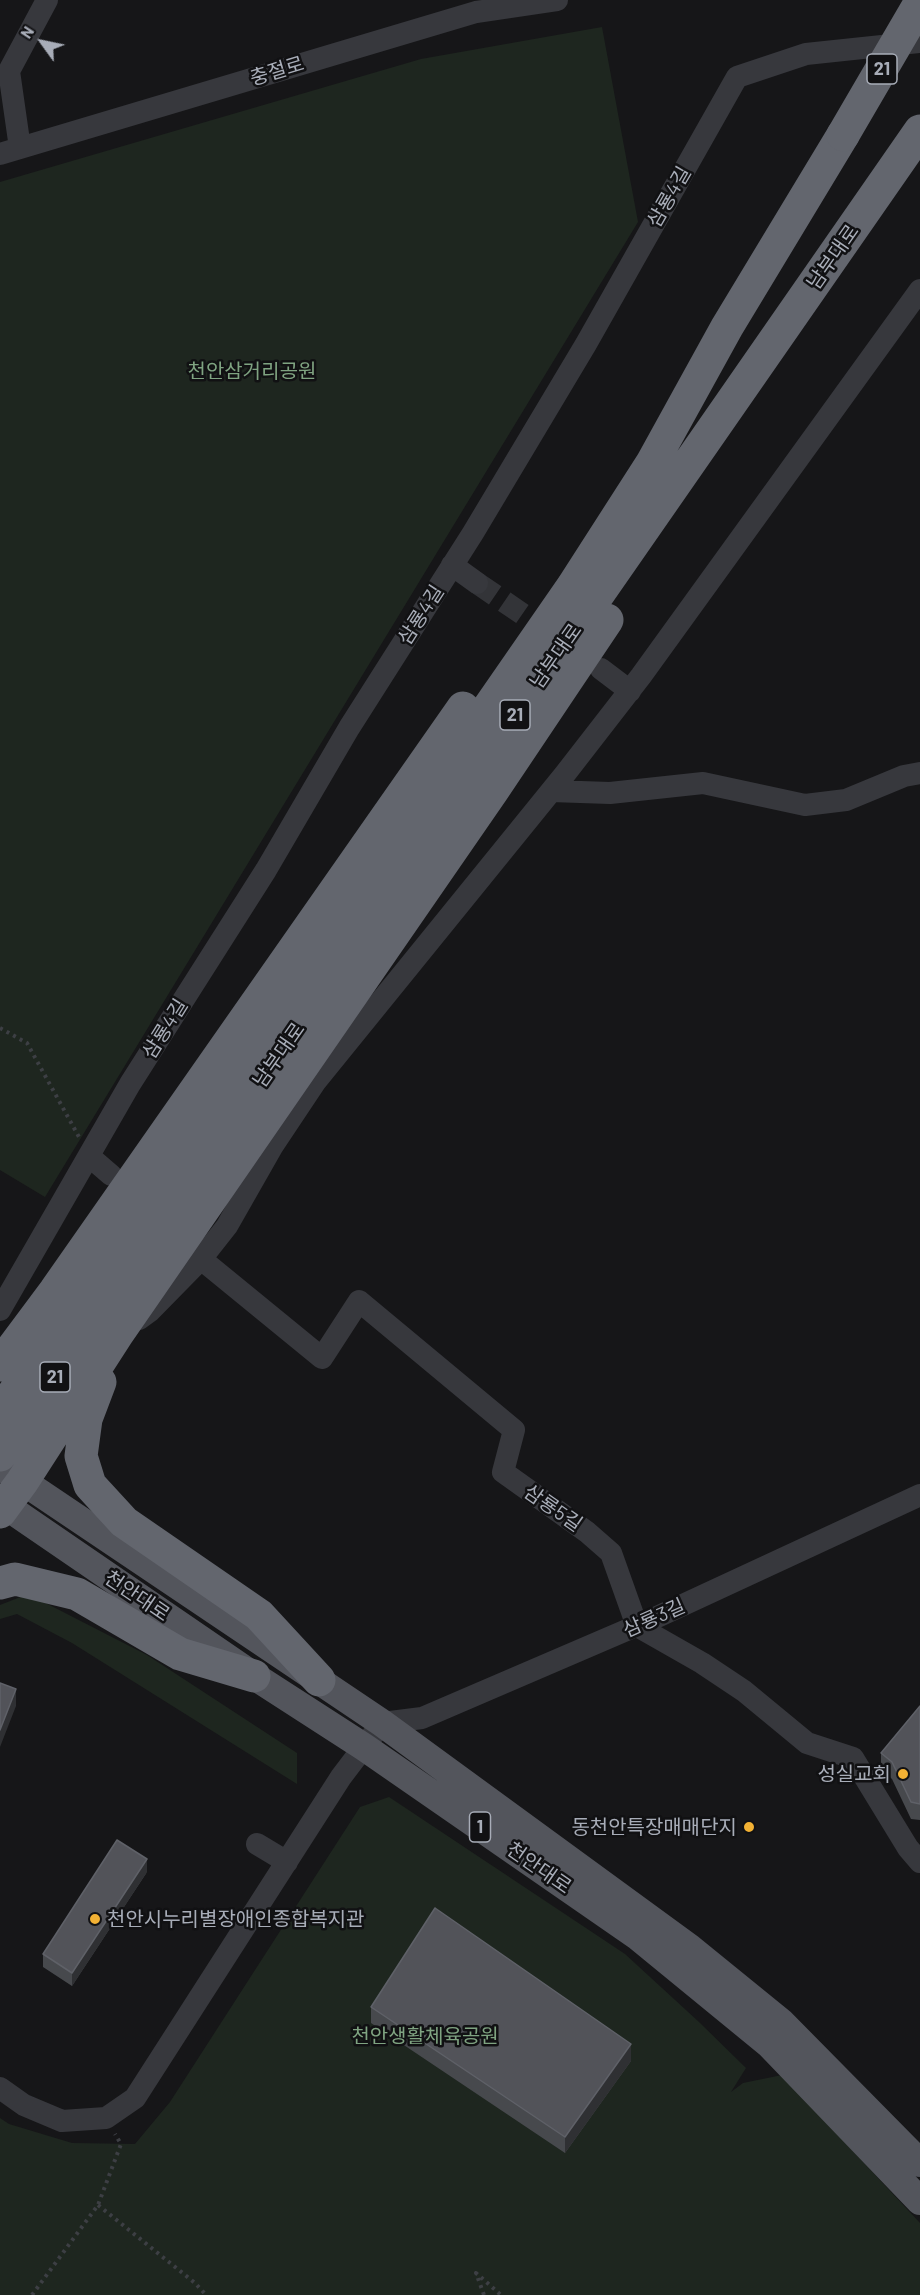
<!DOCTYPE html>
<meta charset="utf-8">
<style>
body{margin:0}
#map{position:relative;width:920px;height:2295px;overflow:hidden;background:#161618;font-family:Barlow,sans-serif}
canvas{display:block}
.north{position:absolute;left:12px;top:12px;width:60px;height:60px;-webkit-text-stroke:4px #111113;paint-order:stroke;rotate:303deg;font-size:16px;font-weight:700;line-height:24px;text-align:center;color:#a8adb8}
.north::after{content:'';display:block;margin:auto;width:21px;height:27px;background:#a8adb8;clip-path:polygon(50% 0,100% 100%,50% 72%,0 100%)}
</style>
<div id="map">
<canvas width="920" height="2295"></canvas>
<div class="north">N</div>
</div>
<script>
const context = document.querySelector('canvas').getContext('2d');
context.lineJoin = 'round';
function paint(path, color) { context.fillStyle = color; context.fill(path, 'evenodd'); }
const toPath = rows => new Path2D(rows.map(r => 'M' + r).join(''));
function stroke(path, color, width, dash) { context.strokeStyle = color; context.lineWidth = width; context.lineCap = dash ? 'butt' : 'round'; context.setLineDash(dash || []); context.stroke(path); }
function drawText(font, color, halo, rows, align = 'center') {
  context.font = font + ' Barlow,"Noto Sans KR",sans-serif'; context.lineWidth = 5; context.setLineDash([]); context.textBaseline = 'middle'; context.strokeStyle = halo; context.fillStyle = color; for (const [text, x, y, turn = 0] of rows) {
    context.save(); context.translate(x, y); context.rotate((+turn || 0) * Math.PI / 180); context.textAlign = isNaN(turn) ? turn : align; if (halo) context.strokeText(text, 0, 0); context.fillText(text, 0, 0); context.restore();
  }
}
const green = toPath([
 [602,27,638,222,45,1197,0,1170,0,182,421,59],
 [28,1594,147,1655,297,1753,297,1784,72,1643,17,1614,0,1619,0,1605],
 [389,1797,625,1954,699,2022,746,2068,731,2092,743,2083,782,2075,920,2223,920,2295,0,2295,0,2118,9,2124,72,2143,135,2144,170,2102,360,1807]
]);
const minorTunnel = toPath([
 [477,583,556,637]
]);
const path = toPath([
 [0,1028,27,1043,79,1137],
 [98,2205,195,2283,206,2295],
 [32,2295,98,2205,121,2144,115,2134],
 [484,2295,476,2273,501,2295]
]);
const minor = toPath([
 [20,148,9,71,47,0],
 [0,154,476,12,557,0],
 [452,565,477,583],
 [601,669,630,691],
 [551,791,610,793,703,783,805,805,846,800,904,776,920,773],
 [89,1156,111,1175],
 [197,1247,201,1259,322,1358,359,1301,514,1430,503,1472,587,1532,611,1553,637,1626,702,1663,744,1691,807,1743,853,1758,908,1848,920,1862],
 [0,1310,130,1084,266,870,349,728,473,533,586,344,737,77,806,54,920,42],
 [139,1319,150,1311,201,1259,227,1226,272,1147,316,1081,565,774,641,676,920,290],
 [257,1844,287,1862],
 [0,2088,24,2105,62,2121,106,2118,135,2098,341,1777,382,1723,422,1718,657,1617,920,1495]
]);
const major = toPath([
 [0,1466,382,1723,690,1948,781,2022,920,2163],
 [0,1502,254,1676,364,1747,637,1936,770,2045,920,2201]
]);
const highway = toPath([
 [0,1365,55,1291,463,708],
 [100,1382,86,1419,81,1456,90,1485,124,1522,259,1615,319,1680],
 [0,1413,573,586,652,463,727,327,843,135],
 [0,1455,920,131],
 [0,1512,22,1482,118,1333,493,790,607,620],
 [0,1583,15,1579,77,1594,180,1654,254,1676]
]);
const highwayBridge = toPath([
 [843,135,920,3]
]);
const wall = toPath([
 [920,1706,920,1820,911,1819,892,1779,881,1769,881,1753],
 [147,1872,72,1986,43,1967,43,1954],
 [371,2007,631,2061,565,2153,371,2023]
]);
const shadedWall = toPath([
 [16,1689,16,1706,0,1747,0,1730],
 [147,1859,147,1872,72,1986,72,1973],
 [631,2044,631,2061,565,2153,565,2137]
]);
const building = toPath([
 [0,1683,16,1689,0,1730,0,1683],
 [920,1706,920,1804,911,1802,892,1762,881,1753,920,1706],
 [117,1840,147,1859,72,1973,43,1954,117,1840],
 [435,1908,631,2044,565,2137,371,2007,435,1908]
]);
const markers = [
 [903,1774,6,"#f2b134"],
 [749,1827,6,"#f2b134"],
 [95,1919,6,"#f2b134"]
];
const shields = [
 [882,69,30],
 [515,715,30],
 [55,1377,30],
 [480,1827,21]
];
const shieldNames = [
 ["21",882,69],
 ["21",515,715],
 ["21",55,1377],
 ["1",480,1827]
];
const streetNames = [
 ["충절로",277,71,-17],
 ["삼룡4길",669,197,-60],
 ["남부대로",833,257,-55],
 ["삼룡4길",421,615,-57],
 ["남부대로",556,656,-55],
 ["삼룡4길",165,1029,-58],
 ["남부대로",279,1055,-55],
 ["삼룡5길",553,1508,35],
 ["천안대로",137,1596,34],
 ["삼룡3길",654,1618,-24],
 ["천안대로",539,1868,35]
];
const parkNames = [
 ["천안삼거리공원",252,371],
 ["천안생활체육공원",425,2036]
];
const poiNames = [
 ["성실교회",891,1774],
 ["동천안특장매매단지",737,1827],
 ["천안시누리별장애인종합복지관",107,1919,"left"]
];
paint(green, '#1e261f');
stroke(minorTunnel, '#333438', 22, [22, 11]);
stroke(path, '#3d3f44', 4, [3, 4.5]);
stroke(minor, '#37383d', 22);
stroke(major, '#53555c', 28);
stroke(highway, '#63666e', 33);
stroke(highwayBridge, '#63666e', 33);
paint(wall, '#47494d');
paint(shadedWall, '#2f3033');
paint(building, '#525359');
stroke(building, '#5f6168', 1.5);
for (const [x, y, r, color] of markers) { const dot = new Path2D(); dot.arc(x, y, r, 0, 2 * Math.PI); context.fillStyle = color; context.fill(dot); stroke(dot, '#111113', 2); }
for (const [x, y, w] of shields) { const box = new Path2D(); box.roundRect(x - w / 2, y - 15, w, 30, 4.5); context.fillStyle = '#111113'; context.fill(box); stroke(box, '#a8adb8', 1.5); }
drawText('bold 18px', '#a8adb8', null, shieldNames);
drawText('20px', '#a8adb8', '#111113', streetNames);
drawText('20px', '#7fa381', '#111113', parkNames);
drawText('20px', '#a8adb8', '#111113', poiNames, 'right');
</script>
